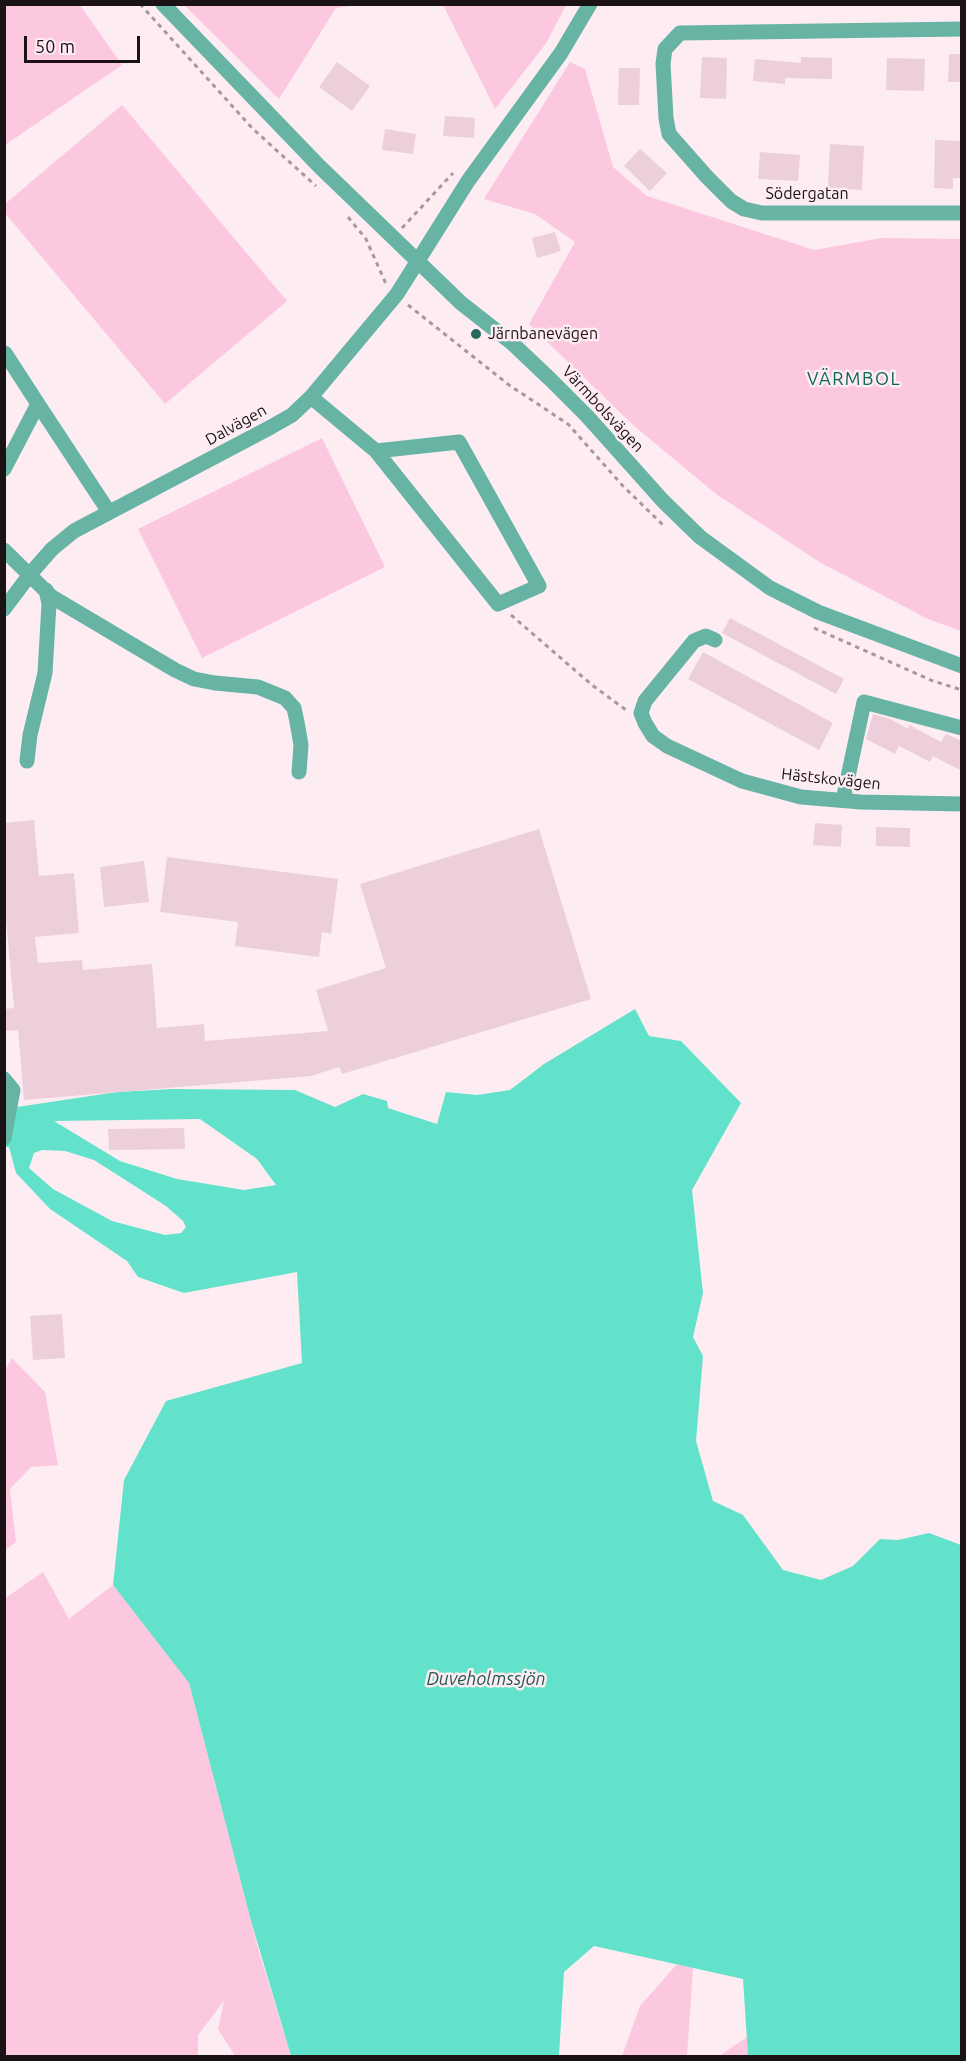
<!DOCTYPE html>
<meta charset="utf-8">
<style>
body{margin:0}
#map{position:relative;width:966px;height:2061px;overflow:hidden;background:#feecf3;font-family:Ubuntu,sans-serif}
canvas{display:block}
.frame{position:absolute;inset:0;border:6px solid #1b1216;pointer-events:none}
.scale{position:absolute;left:24px;top:36px;width:116px;height:27px;box-sizing:border-box;border:3px solid #1b1216;border-top:0;padding-left:8px;font-size:18px;line-height:21px;white-space:nowrap;color:#1b1216;-webkit-text-stroke:4px #feecf3;paint-order:stroke}
</style>
<div id="map">
<canvas width="966" height="2061"></canvas>
<div class="frame"></div>
<div class="scale">50 m</div>
</div>
<script>
const context = document.querySelector('canvas').getContext('2d');
context.lineJoin = 'round';
function paint(path, color) { context.fillStyle = color; context.fill(path, 'evenodd'); }
const toPath = rows => new Path2D(rows.map(r => 'M' + r).join(''));
function stroke(path, color, width, dash) { context.strokeStyle = color; context.lineWidth = width; context.lineCap = dash ? 'butt' : 'round'; context.setLineDash(dash || []); context.stroke(path); }
function drawText(font, color, halo, rows, align = 'center') {
  context.font = font + ' Ubuntu,sans-serif'; context.lineWidth = 5; context.setLineDash([]); context.textBaseline = 'middle'; context.strokeStyle = halo; context.fillStyle = color; for (const [text, x, y, turn = 0] of rows) {
    context.save(); context.translate(x, y); context.rotate((+turn || 0) * Math.PI / 180); context.textAlign = isNaN(turn) ? turn : align; if (halo) context.strokeText(text, 0, 0); context.fillText(text, 0, 0); context.restore();
  }
}
const green = toPath([
 [5,4,80,5,122,65,5,145],
 [184,5,358,5,336,8,279,99],
 [443,5,566,5,547,42,495,109],
 [570,62,585,69,613,167,647,196,814,250,882,238,961,239,961,631,928,619,821,563,716,494,633,425,529,324,575,242,535,214,484,199],
 [122,105,287,301,165,404,5,213,5,204],
 [322,438,385,567,202,658,138,529],
 [12,1358,45,1392,58,1465,31,1467,10,1489,16,1542,5,1550,4,1372],
 [43,1572,69,1619,113,1585,189,1683,259,1952,291,2056,235,2056,218,2029,224,2001,198,2035,198,2056,5,2056,4,1599],
 [677,1964,693,1968,687,2056,622,2056,640,2006],
 [747,2037,748,2056,719,2056]
]);
const water = toPath([
 [635,1009,649,1036,681,1041,741,1103,692,1190,703,1293,693,1337,703,1356,696,1441,713,1501,743,1515,783,1570,821,1580,853,1566,880,1539,898,1540,929,1533,961,1545,961,2056,748,2056,743,1979,594,1946,564,1972,559,2056,291,2056,251,1921,189,1683,113,1585,124,1480,166,1401,302,1363,297,1272,184,1293,138,1277,127,1261,50,1209,16,1173,9,1147,5,1147,4,1103,17,1107,117,1092,172,1089,295,1090,335,1107,363,1094,387,1101,388,1108,437,1124,446,1092,477,1095,510,1090,544,1064],
 [200,1119,257,1159,276,1185,244,1190,177,1179,120,1161,54,1121],
 [42,1150,65,1151,94,1160,166,1206,183,1221,186,1227,181,1233,165,1235,112,1221,53,1189,29,1168,34,1153]
]);
const building = toPath([
 [949,54,962,54,962,82,948,82],
 [702,57,727,58,726,99,700,98],
 [801,57,832,58,832,79,785,78,785,84,753,81,755,59,801,63],
 [887,58,925,59,924,91,886,90],
 [337,62,370,86,352,111,319,87],
 [619,68,640,68,639,105,618,105],
 [445,116,475,118,474,138,443,136],
 [385,129,416,134,413,154,382,150],
 [935,140,962,141,962,178,953,178,953,189,934,188],
 [830,144,864,146,862,190,828,188],
 [640,149,667,173,650,191,624,166],
 [760,152,800,155,798,181,758,179],
 [555,232,561,251,537,258,532,238],
 [730,618,844,679,836,694,722,633],
 [703,652,833,723,819,750,688,679],
 [873,714,890,719,908,729,909,725,941,742,946,734,962,741,962,771,933,756,930,762,899,746,895,754,866,739],
 [34,820,39,876,74,873,79,933,35,937,38,963,82,960,83,970,152,964,157,1028,204,1024,205,1041,328,1031,316,990,386,968,360,884,539,829,591,999,342,1074,339,1067,311,1076,24,1100,18,1030,4,1031,4,1009,14,1008,4,898,4,823],
 [815,823,842,825,841,847,813,845],
 [876,827,910,828,910,847,876,846],
 [167,857,338,879,331,934,322,932,319,957,235,946,238,922,160,912],
 [144,861,149,902,104,907,100,867],
 [184,1128,185,1149,109,1150,108,1129],
 [62,1314,65,1358,33,1360,30,1316]
]);
const path = toPath([
 [140,4,253,129,316,186],
 [348,217,366,239,386,284],
 [402,228,453,173],
 [408,305,509,385,568,424,623,486,663,525],
 [511,615,592,685,626,710],
 [814,628,933,681,962,690]
]);
const minor = toPath([
 [163,4,319,166,461,303,512,343,551,380,587,416,663,501,700,537,770,588,818,612,962,666],
 [962,29,680,33,665,49,663,64,666,118,669,134,707,177,731,201,744,209,762,213,962,213],
 [311,397,376,451,459,442,539,586,498,604,376,451],
 [38,404,109,512],
 [4,469,38,404,5,353],
 [4,550,52,597,175,670,194,679,215,683,258,687,285,698,294,708,297,722,301,745,299,772],
 [4,609,31,573,52,549,74,531,271,427,292,415,311,397,397,294,468,181,561,53,590,4],
 [715,640,706,636,694,641,645,701,641,713,645,723,653,736,667,746,742,781,801,797,861,802,962,804],
 [27,761,30,735,45,673,49,604,46,590],
 [843,800,864,702,962,728],
 [4,1079,13,1090,4,1138]
]);
const markers = [
 [476,334,6,"#23695d"]
];
const streetNames = [
 ["Södergatan",807,194],
 ["Värmbolsvägen",603,409,47],
 ["Dalvägen",236,425,-29],
 ["Hästskovägen",831,779,6]
];
const poiNames = [
 ["Järnbanevägen",488,334]
];
const neighbourhoodNames = [
 ["VÄRMBOL",854,379]
];
const waterNames = [
 ["Duveholmssjön",486,1679]
];
paint(green, '#fbc8df');
paint(water, '#63e2cb');
paint(building, '#eccfdb');
stroke(path, '#a6989d', 3, [4.5, 4.5]);
stroke(minor, '#67b4a4', 15);
for (const [x, y, r, color] of markers) { const dot = new Path2D(); dot.arc(x, y, r, 0, 2 * Math.PI); context.fillStyle = color; context.fill(dot); stroke(dot, '#feecf3', 2); }
drawText('16px', '#1b1216', '#feecf3', streetNames);
drawText('16px', '#1b1216', '#feecf3', poiNames, 'left');
context.letterSpacing = '1.5px';
drawText('18px', '#0c6658', '#feecf3', neighbourhoodNames);
context.letterSpacing = '0px';
drawText('italic 18px', '#23594f', '#feecf3', waterNames);
</script>
